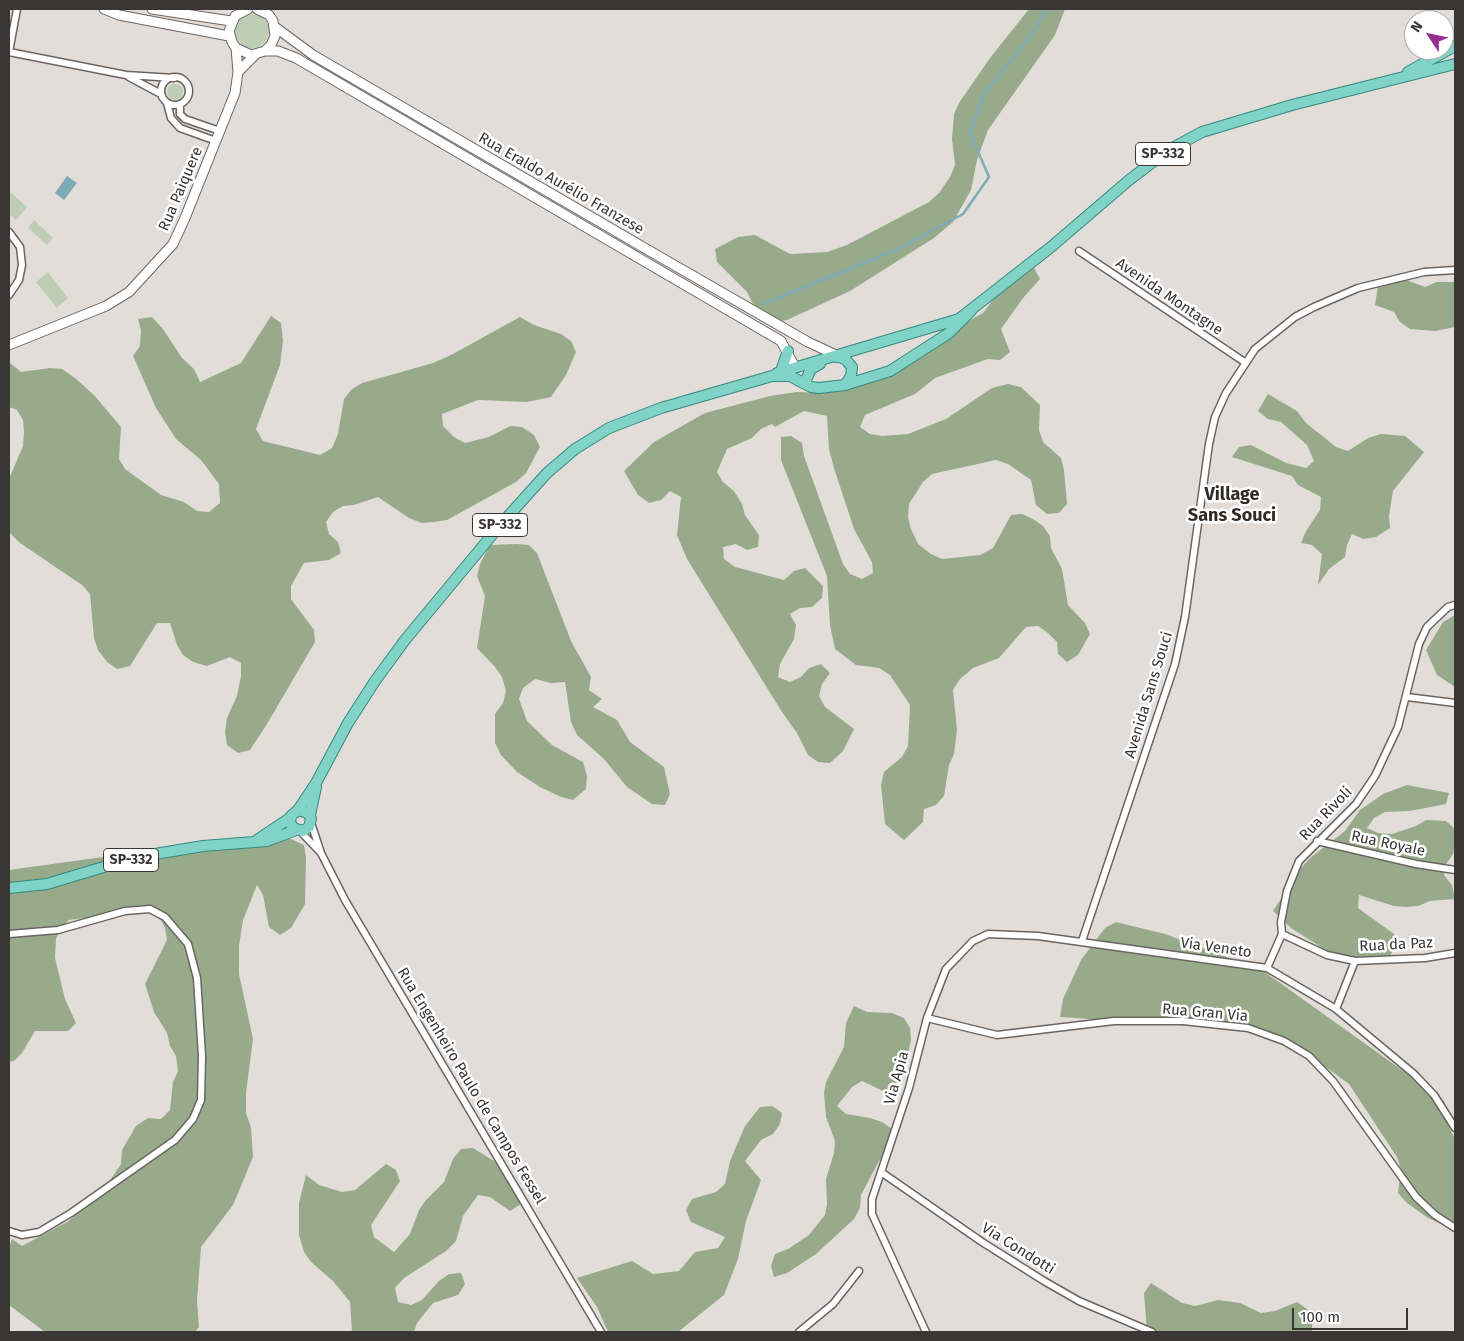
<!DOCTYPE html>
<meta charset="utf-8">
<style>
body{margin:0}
#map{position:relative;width:1464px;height:1341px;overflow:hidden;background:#e3ddda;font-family:"Fira Sans",sans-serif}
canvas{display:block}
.frame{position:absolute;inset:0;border:10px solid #393635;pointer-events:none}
.north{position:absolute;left:1404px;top:10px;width:50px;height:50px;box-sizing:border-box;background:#fff;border:1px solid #b0afae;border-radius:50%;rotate:304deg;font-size:14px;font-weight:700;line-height:20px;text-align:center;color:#393635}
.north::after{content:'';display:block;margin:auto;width:18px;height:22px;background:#972f92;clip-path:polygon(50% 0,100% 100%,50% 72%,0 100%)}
.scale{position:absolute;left:1292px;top:1308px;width:116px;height:22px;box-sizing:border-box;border:2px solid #393635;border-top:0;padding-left:6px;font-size:15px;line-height:18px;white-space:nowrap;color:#393635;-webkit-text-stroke:4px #fff;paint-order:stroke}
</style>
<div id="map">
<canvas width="1464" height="1341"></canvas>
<div class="frame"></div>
<div class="north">N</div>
<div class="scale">100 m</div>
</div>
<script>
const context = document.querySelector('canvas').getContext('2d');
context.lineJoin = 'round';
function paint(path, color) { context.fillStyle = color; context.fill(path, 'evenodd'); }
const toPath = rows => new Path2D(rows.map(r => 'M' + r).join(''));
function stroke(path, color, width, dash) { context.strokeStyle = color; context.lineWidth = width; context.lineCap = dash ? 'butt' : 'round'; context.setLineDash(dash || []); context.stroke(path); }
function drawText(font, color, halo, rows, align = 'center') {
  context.font = font + ' "Fira Sans",sans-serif'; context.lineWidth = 5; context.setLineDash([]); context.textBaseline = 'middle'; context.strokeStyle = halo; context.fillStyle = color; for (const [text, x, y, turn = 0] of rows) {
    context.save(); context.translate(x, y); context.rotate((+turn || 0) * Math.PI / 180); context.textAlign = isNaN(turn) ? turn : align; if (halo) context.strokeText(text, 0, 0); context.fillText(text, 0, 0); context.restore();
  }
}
const green = toPath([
 '235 31a17 17 0 1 1 34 0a17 17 0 1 1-34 0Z',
 '167 92a8 8 0 1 1 16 0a8 8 0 1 1-16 0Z',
 [9,191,27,207,16,220,9,214],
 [34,220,53,238,47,245,28,228],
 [48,272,68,298,57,308,36,282]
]);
const forest = toPath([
 [1029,9,1065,9,1055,35,988,130,977,160,971,190,953,222,934,238,850,291,787,320,770,323,758,314,747,292,717,262,715,249,738,237,755,235,790,254,827,252,847,245,929,202,939,193,950,177,955,165,952,139,954,114,959,103,990,58],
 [1034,268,1040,279,1023,298,1001,329,1010,352,1000,360,988,359,935,378,915,394,865,415,860,427,870,434,882,436,908,434,946,419,992,388,1008,384,1021,387,1040,405,1039,430,1043,442,1061,458,1064,470,1067,504,1059,513,1047,514,1036,505,1031,480,1008,464,996,460,932,474,923,482,909,504,908,517,911,529,918,544,931,554,942,559,980,555,993,548,1011,515,1022,514,1033,519,1043,526,1050,536,1051,548,1062,569,1068,605,1085,623,1090,634,1078,655,1067,662,1058,654,1057,642,1048,633,1038,626,1026,627,999,658,973,668,960,679,953,690,957,730,954,754,949,765,944,796,936,805,924,809,923,822,904,840,885,824,881,785,884,772,902,757,908,746,910,705,890,675,879,668,856,665,835,649,830,625,827,576,781,460,781,437,791,436,802,443,804,456,843,564,850,574,862,579,873,573,872,562,854,529,834,468,829,449,827,416,804,411,775,427,772,424,761,429,752,438,727,449,717,472,723,482,734,491,742,504,745,515,759,535,758,547,747,550,736,544,723,547,724,559,735,567,784,580,794,571,805,568,823,586,822,598,812,607,800,608,790,614,796,625,794,639,780,664,778,677,790,682,801,677,809,668,821,664,830,673,822,684,819,696,825,707,854,729,843,751,830,763,818,762,808,755,797,733,782,712,687,559,677,535,681,497,670,491,661,500,649,503,638,495,624,471,654,442,705,413,770,396,797,392,824,393,844,388,866,379,983,313,995,297],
 [1401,278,1425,287,1437,282,1455,282,1455,327,1435,331,1410,329,1400,322,1394,312,1375,305,1378,286,1388,280],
 [271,316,281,323,283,341,280,365,256,429,263,441,320,455,332,448,338,434,344,399,352,389,362,383,433,363,451,355,520,317,534,325,561,334,571,341,576,352,566,375,551,397,527,402,478,400,442,414,443,426,454,437,465,443,489,437,510,426,522,427,534,435,540,447,526,473,516,482,447,520,434,522,422,523,409,518,378,497,354,505,343,506,333,512,326,522,329,534,338,542,341,553,329,560,304,563,291,586,291,599,314,630,315,642,267,724,250,750,238,753,227,745,225,732,227,718,237,696,241,676,241,663,230,657,207,666,193,662,183,655,177,645,170,623,157,623,130,666,117,669,107,662,98,650,94,638,90,594,82,585,20,543,10,533,9,479,23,446,24,432,23,420,17,410,9,407,9,362,21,372,50,368,62,369,75,378,94,395,121,427,119,459,125,469,161,495,184,502,197,511,209,512,220,503,219,484,201,460,176,439,156,408,133,356,140,346,141,330,138,319,152,317,163,329,182,358,194,369,200,382,241,363],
 [1268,394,1297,411,1306,423,1336,447,1348,451,1368,438,1381,434,1405,436,1424,452,1393,491,1389,516,1390,528,1376,537,1363,539,1352,534,1347,545,1345,557,1329,569,1318,585,1322,554,1312,545,1301,543,1306,531,1320,510,1321,497,1298,485,1292,476,1232,457,1239,447,1251,445,1286,463,1306,468,1314,461,1307,445,1281,422,1268,419,1258,411],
 [516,544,529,545,537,553,571,641,591,677,589,690,602,699,593,707,617,720,630,742,664,767,670,794,665,805,652,804,627,787,604,759,577,735,571,722,565,682,551,683,535,679,523,688,519,699,527,721,552,745,583,762,587,776,586,789,573,800,561,797,540,787,517,772,501,755,495,743,495,714,503,703,506,691,502,677,495,667,477,648,485,596,477,576,480,564,490,545],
 [1455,615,1455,687,1437,675,1426,650,1443,622],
 [1407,785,1449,793,1446,804,1410,811,1385,812,1374,818,1367,828,1378,833,1392,834,1416,826,1426,820,1446,821,1455,829,1455,845,1453,854,1446,864,1444,875,1452,885,1455,899,1430,901,1418,906,1406,907,1394,906,1359,895,1358,908,1394,934,1397,946,1389,957,1365,961,1329,952,1291,928,1273,911,1301,868,1310,858,1345,831,1360,810,1383,794],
 [218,839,291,839,304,845,306,858,305,904,291,928,280,935,269,927,263,895,257,885,243,920,239,946,239,974,253,1039,246,1093,246,1113,251,1127,253,1157,233,1205,201,1247,197,1301,199,1327,195,1332,45,1332,9,1305,9,1248,12,1239,22,1246,67,1222,98,1198,121,1164,122,1150,136,1126,148,1118,161,1119,170,1110,173,1082,178,1071,176,1056,170,1046,167,1033,154,1012,145,984,167,940,165,928,158,914,147,910,69,920,61,928,56,939,55,958,65,999,76,1023,68,1031,35,1031,22,1053,14,1061,9,1062,9,870,204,843],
 [1116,922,1165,934,1262,970,1434,1093,1444,1101,1448,1125,1455,1139,1455,1230,1428,1218,1407,1203,1398,1193,1401,1169,1397,1157,1349,1084,1287,1039,1249,1030,1060,1017,1063,999,1081,960,1105,928],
 [854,1006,867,1012,892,1013,904,1018,910,1028,911,1040,906,1063,897,1086,887,1093,862,1081,852,1087,837,1106,846,1114,870,1118,882,1122,892,1129,893,1141,878,1163,861,1195,860,1208,854,1219,816,1254,787,1273,774,1277,771,1266,775,1254,788,1249,809,1235,825,1215,827,1204,826,1179,834,1153,835,1141,826,1117,824,1093,826,1082,844,1047,846,1023],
 [772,1106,782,1113,780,1124,773,1134,761,1140,745,1161,761,1180,746,1221,738,1259,724,1295,678,1332,608,1332,597,1307,577,1278,632,1261,653,1274,679,1271,695,1252,718,1248,725,1237,691,1222,686,1210,692,1199,716,1192,725,1184,730,1161,745,1126,760,1107],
 [473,1148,494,1161,523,1190,521,1204,510,1211,490,1197,478,1195,463,1216,456,1241,446,1251,404,1278,395,1288,398,1302,411,1305,422,1300,439,1281,449,1274,461,1273,465,1284,458,1295,433,1303,417,1323,414,1332,352,1332,350,1302,333,1281,311,1262,304,1252,299,1235,299,1203,306,1175,319,1185,342,1192,355,1190,386,1164,396,1170,400,1181,371,1225,374,1237,394,1252,410,1234,419,1210,426,1200,444,1182,453,1159,461,1149],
 [1151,1283,1182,1303,1195,1306,1218,1300,1240,1303,1261,1313,1275,1311,1297,1302,1307,1309,1312,1320,1312,1332,1147,1332,1144,1293]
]);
const water = toPath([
 [67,176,77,183,64,200,55,193]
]);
const stream = toPath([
 [763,304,896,250,963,214,989,177,970,133,984,94,1030,37,1047,9]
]);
const street = toPath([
 [9,52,126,75,174,78],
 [9,52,17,9],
 [129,77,161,94],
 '161 91a14 14 0 1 1 28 0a14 14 0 1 1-28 0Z',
 [167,103,171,118,180,128,216,141],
 [180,104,180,114,185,119,220,131],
 [9,232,20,247,22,265,19,280,9,295],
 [1079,251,1246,363],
 [1407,697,1455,703],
 [311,823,321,853,345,900,601,1332],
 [300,831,320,852],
 [1317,841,1416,864,1455,870],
 [9,934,58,930,125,911,150,909,165,917,188,944,197,978,202,1056,201,1100,193,1119,175,1140,71,1213,39,1232,22,1235,9,1231],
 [1282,934,1327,955,1355,961,1425,958,1455,953],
 [1082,941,1175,664,1185,617,1209,444,1215,417,1226,393,1255,349,1295,317,1314,307,1358,288,1424,272,1455,270],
 [1267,968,1282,934,1281,922,1287,891,1299,861,1356,804,1375,776,1398,727,1419,644,1427,627,1448,607,1455,605],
 [1336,1009,1355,961],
 [927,1018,997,1035,1114,1021,1183,1021,1248,1028,1284,1041,1309,1056,1333,1081,1416,1197,1435,1215,1455,1228],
 [881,1172,982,1242,1044,1281,1079,1301,1152,1332],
 [799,1332,833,1304,859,1271],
 [926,1332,872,1214,872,1199,909,1088,927,1018,946,969,973,941,988,934,1038,936,1267,968,1336,1009,1414,1074,1434,1095,1455,1128]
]);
const secondary = toPath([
 [104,9,119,15,229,36],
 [152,9,231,21],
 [248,9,235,16,229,31,232,42,236,48,251,55,265,51,271,45,275,36,273,21,269,15,257,9],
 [275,27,313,55,648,250,808,342,838,356],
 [265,51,278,51,296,58,781,341,795,367],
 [238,72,256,54],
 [9,345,106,306,129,292,173,244,185,218,235,93,238,72,236,48]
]);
const primary = toPath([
 [1408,72,1455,46],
 [836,357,838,356,846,360,852,367,851,376,845,385],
 [781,371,788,351],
 [777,373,959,319,1051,247,1128,181,1167,151,1202,132,1292,105,1455,64],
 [805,382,811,369,820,364],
 [298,810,308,813,311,819,309,827,303,831,293,828,290,822,291,816,298,810,316,783,348,723,375,681,405,640,502,523,547,473,575,449,609,428,661,408,772,376,790,376,811,387,819,388,845,385,890,371,949,333,971,311],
 [310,815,316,787],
 [257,840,290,818],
 [9,888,47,884,107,866,155,854,203,846,267,841,296,830]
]);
const shields = [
 [1163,154,55],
 [500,525,55],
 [131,860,55]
];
const shieldNames = [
 ["SP-332",1163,154],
 ["SP-332",500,525],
 ["SP-332",131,860]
];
const streetNames = [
 ["Rua Eraldo Aurélio Franzese",561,184,30],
 ["Rua Paiquere",181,189,-67],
 ["Avenida Montagne",1169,297,34],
 ["Avenida Sans Souci",1149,695,-73],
 ["Rua Rivoli",1326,814,-46],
 ["Rua Royale",1388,844,12],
 ["Rua da Paz",1396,945,-3],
 ["Via Veneto",1216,948,8],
 ["Rua Gran Via",1205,1013,5],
 ["Via Apia",897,1078,-74],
 ["Rua Engenheiro Paulo de Campos Fessel",471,1086,59],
 ["Via Condotti",1018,1249,32]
];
const quarterNames = [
 ["Village",1232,495],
 ["Sans Souci",1232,516]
];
paint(green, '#beceb4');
paint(forest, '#97ab8a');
paint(water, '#7dabb7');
stroke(stream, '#7dabb7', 2.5);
stroke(street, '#6b6562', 9);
stroke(secondary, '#6b6562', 11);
stroke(primary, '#32897c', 12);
stroke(street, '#fff', 6);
stroke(secondary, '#fff', 9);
stroke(primary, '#82d3c7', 10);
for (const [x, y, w] of shields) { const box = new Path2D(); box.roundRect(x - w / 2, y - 11.5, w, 23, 4); context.fillStyle = '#fff'; context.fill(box); stroke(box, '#393635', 1); }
drawText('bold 14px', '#393635', null, shieldNames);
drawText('15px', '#393635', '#fff', streetNames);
drawText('bold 18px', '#2f2b28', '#fff', quarterNames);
</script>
